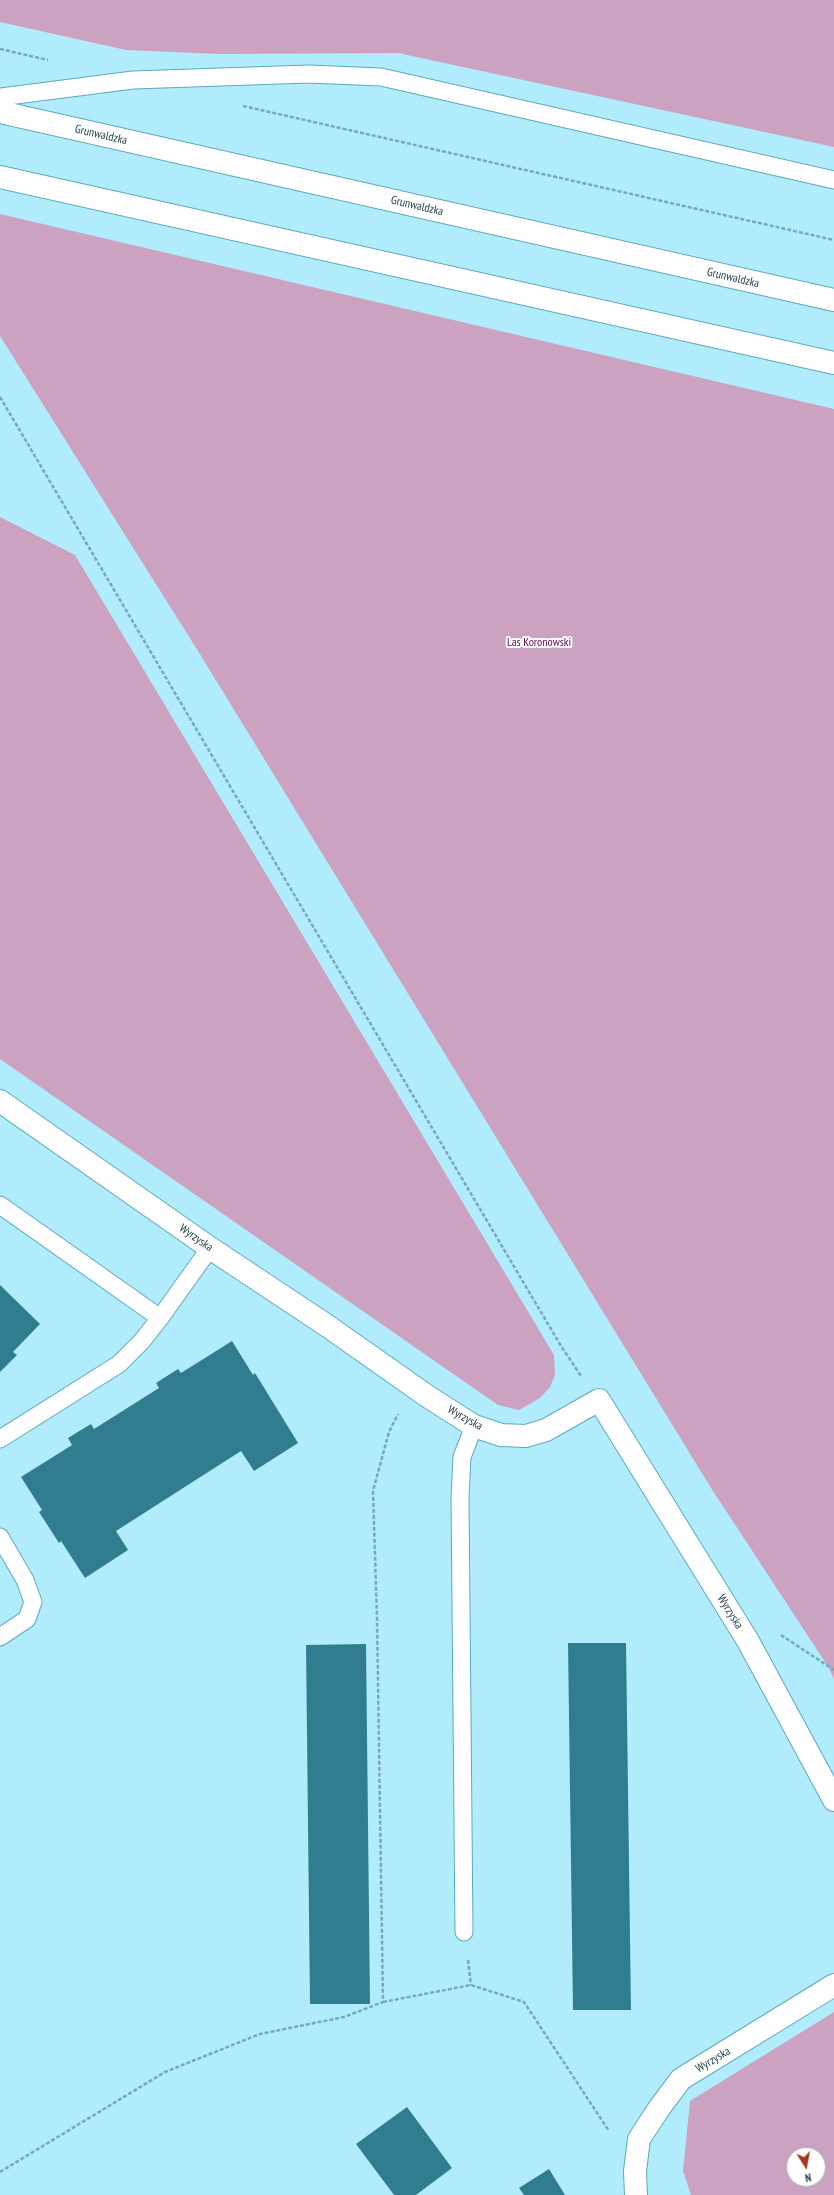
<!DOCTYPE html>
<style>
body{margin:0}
#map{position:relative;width:834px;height:2195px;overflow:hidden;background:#b1ecfd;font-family:"PT Sans Narrow",sans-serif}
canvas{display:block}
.north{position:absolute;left:786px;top:2147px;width:40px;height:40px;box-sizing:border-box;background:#fff;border:1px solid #a5b1b5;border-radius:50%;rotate:169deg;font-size:11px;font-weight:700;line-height:16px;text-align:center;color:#1d3d45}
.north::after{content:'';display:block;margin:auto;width:14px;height:18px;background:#a1391b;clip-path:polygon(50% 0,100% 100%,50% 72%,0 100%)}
</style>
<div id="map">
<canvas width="834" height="2195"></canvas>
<div class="north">N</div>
</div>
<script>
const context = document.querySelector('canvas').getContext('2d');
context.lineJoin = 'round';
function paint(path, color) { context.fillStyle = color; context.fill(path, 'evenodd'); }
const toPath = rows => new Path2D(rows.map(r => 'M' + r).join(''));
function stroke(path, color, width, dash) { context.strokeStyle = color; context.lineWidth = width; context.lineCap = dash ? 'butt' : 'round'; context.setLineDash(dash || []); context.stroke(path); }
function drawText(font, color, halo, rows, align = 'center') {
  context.font = font + ' "PT Sans Narrow",sans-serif'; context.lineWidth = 4; context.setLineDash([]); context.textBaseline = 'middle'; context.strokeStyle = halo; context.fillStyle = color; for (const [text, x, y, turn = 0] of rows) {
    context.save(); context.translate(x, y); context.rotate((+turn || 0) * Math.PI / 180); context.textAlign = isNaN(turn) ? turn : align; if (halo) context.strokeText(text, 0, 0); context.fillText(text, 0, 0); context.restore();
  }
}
const green = toPath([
 [0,0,834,0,834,147,398,53,219,54,126,50,0,22],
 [0,214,834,409,834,1679,829,1668,711,1488,198,651,0,336],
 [0,517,75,555,554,1355,555,1375,550,1387,540,1398,519,1410,498,1405,0,1059],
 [834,2012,834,2195,691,2195,683,2171,690,2101],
 [794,2155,818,2155,818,2179,794,2179]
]);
const building = toPath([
 [0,1285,40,1324,13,1352,17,1355,0,1372],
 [232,1341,253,1375,255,1373,298,1443,254,1471,241,1451,116,1531,128,1550,85,1578,61,1541,59,1543,39,1512,42,1510,21,1477,72,1445,68,1438,91,1424,94,1429,159,1388,156,1383,178,1369,181,1373],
 [568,1643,626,1643,631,2010,573,2010],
 [366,1644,370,2004,310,2004,306,1645],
 [407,2107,452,2168,416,2195,394,2195,356,2144],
 [549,2169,565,2195,524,2195,519,2188]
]);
const path = toPath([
 [0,49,48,60],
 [243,106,834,240],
 [0,397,561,1346,581,1376],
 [781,1635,834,1670],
 [468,1960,471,1985],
 [383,2002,471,1985,524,2002,609,2131],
 [0,2172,165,2072,260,2034,344,2017,383,2002,377,1619,373,1491,389,1432,398,1414]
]);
const lane = toPath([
 [0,97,133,80,309,74,381,77,834,180],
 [0,1205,160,1318],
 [0,1439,119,1364,142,1341,160,1318,210,1248],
 [0,1537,25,1580,33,1602,27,1619,0,1637],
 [464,1932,460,1497,462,1457,474,1426]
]);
const street = toPath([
 [0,1101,210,1248,329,1327,427,1396,474,1426,501,1435,526,1436,546,1430,599,1400,748,1641,834,1800],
 [636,2195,635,2171,639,2139,660,2107,681,2079,834,1985]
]);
const primary = toPath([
 [0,112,834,300],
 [0,177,834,363]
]);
const streetNames = [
 ["Grunwaldzka",101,135,13],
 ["Grunwaldzka",417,206,13],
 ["Grunwaldzka",733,278,13],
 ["Wyrzyska",196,1238,35],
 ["Wyrzyska",465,1418,29],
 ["Wyrzyska",730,1612,58],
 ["Wyrzyska",713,2060,-31]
];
const parkNames = [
 ["Las Koronowski",539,643]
];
paint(green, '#cba2c0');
paint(building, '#307d8f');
stroke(lane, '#5ea9bc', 19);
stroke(street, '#5ea9bc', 24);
stroke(primary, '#5ea9bc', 24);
stroke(path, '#79a9b7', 2.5, [4, 2]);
stroke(lane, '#fff', 17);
stroke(street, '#fff', 22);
stroke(primary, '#fff', 22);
drawText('12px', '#1d3d45', '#fff', streetNames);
drawText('12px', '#550f49', '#fff', parkNames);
</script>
